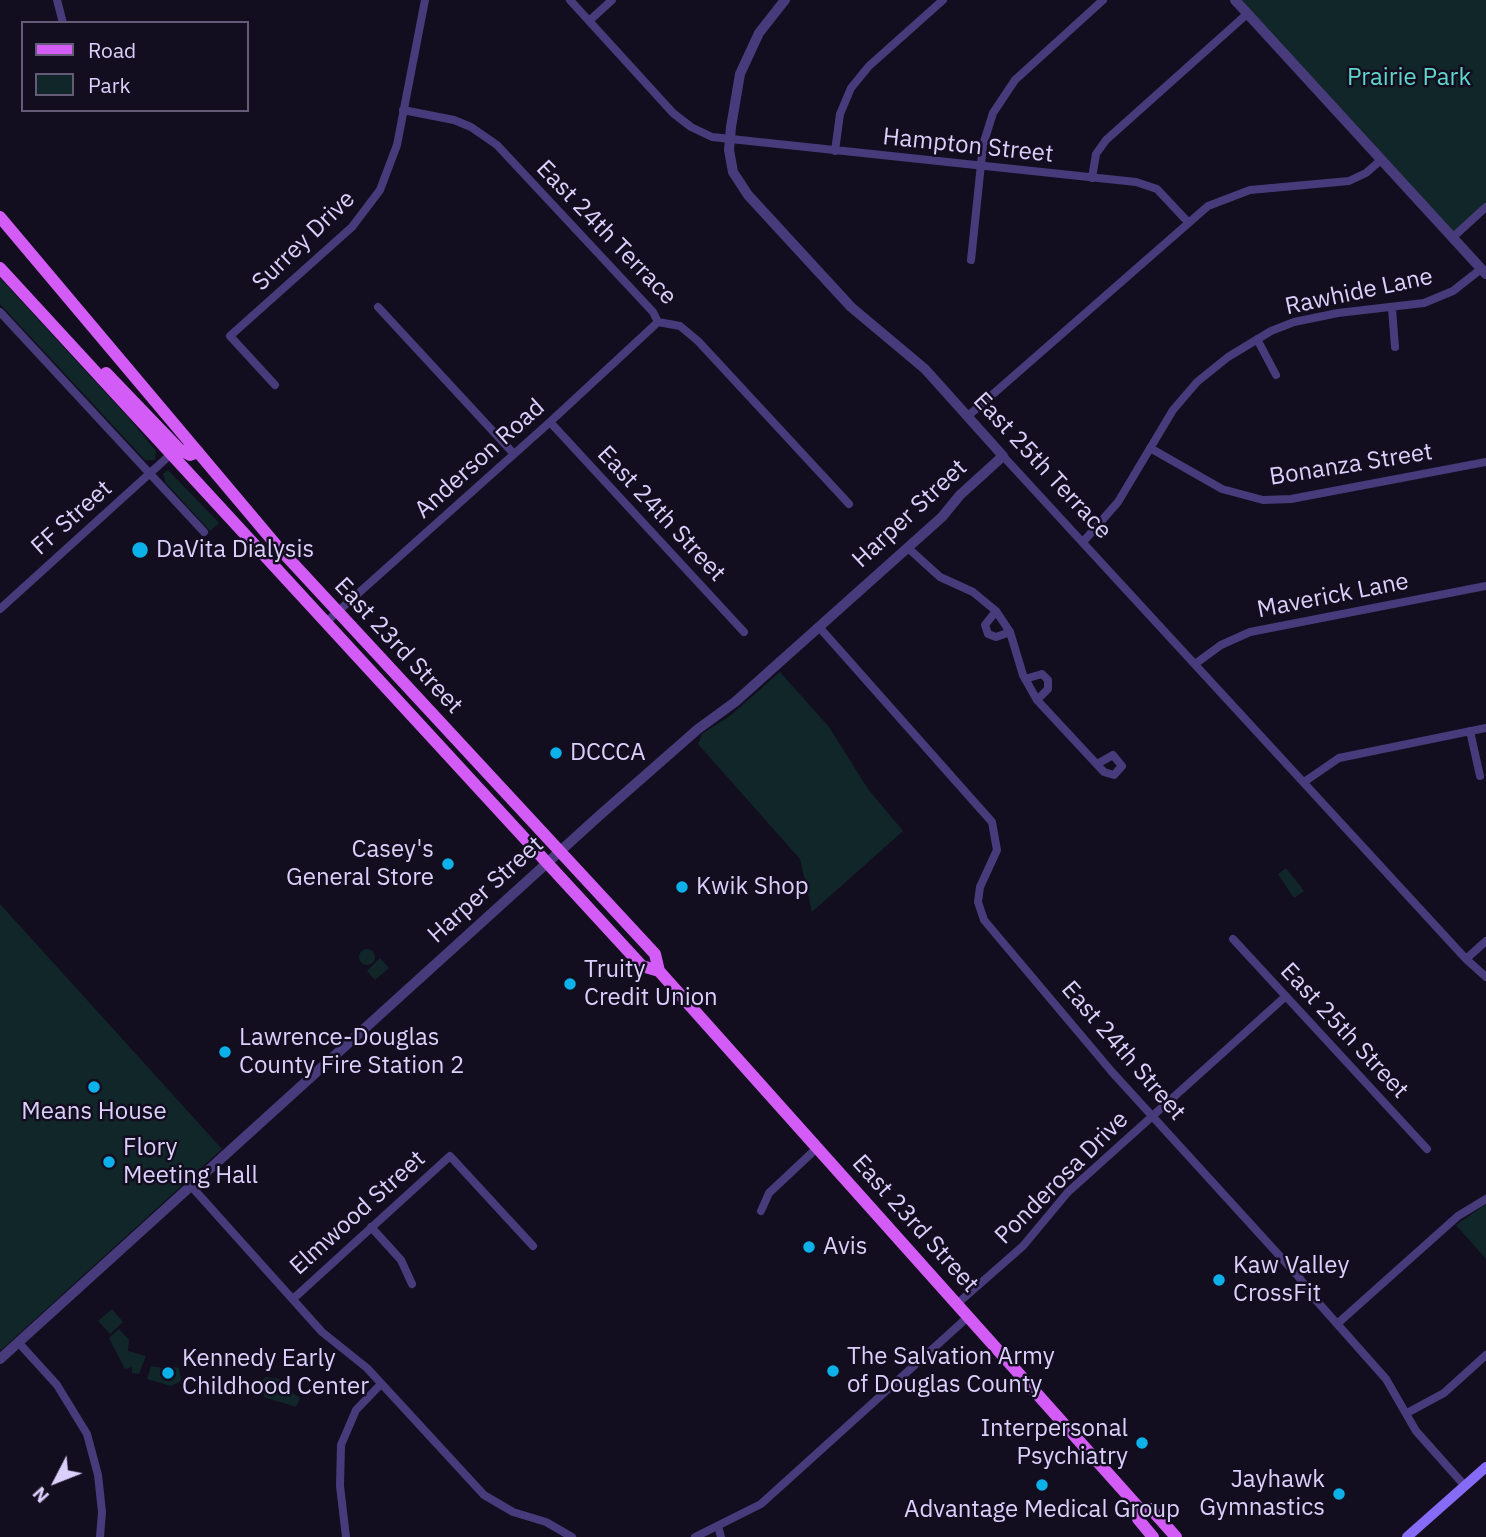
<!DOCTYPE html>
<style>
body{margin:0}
#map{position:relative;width:1486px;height:1537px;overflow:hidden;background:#130e1f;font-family:"IBM Plex Sans",sans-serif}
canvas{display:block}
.legend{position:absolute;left:21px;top:21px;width:228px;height:91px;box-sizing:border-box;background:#130e1f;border:2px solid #635b77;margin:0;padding:9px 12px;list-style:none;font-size:21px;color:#dbcffc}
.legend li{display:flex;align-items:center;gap:14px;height:35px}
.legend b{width:35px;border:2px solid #635b77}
.north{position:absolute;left:21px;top:1446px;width:70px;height:70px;-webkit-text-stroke:5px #130e1f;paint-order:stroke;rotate:228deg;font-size:19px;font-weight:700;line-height:28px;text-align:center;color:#dbcffc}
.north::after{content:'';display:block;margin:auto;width:24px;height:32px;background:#dbcffc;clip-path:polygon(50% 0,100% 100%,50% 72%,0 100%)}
</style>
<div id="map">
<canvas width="1486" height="1537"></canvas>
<ul class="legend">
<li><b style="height:9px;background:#d45cf6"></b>Road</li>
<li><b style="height:19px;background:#112629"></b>Park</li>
</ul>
<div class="north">N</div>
</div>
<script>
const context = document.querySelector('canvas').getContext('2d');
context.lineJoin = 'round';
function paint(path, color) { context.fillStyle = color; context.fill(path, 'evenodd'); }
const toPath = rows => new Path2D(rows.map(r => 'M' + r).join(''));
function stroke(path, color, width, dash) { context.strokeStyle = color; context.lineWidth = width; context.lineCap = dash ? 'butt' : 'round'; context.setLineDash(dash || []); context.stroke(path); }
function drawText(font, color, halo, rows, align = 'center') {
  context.font = font + ' "IBM Plex Sans",sans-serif'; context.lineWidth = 5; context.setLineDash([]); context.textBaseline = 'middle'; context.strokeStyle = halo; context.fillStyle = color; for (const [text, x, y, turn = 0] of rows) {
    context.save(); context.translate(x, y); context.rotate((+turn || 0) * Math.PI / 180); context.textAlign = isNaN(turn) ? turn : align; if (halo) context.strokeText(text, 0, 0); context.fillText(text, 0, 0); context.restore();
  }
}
const green = toPath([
 [1235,0,1486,0,1486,207,1452,238],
 [0,278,128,417,156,451,155,460,145,460,0,304],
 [168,470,219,523,210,531,166,483,163,474],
 [780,672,829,727,868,789,903,831,812,912,800,859,698,744,702,734,731,715],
 [1286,868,1304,891,1294,898,1278,874],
 [0,904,222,1149,0,1351],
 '359 957a8 8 0 1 1 16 0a8 8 0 1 1-16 0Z',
 [380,958,389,968,375,980,367,971],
 [1486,1204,1486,1259,1456,1225],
 [112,1309,123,1322,110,1334,98,1321],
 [119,1329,129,1340,128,1351,146,1356,139,1374,132,1373,132,1367,125,1369,109,1338],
 [164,1365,179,1368,181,1381,171,1386,147,1379,151,1366,163,1368],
 [266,1377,280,1379,284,1387,300,1398,296,1407,264,1397,262,1381]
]);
const minor = toPath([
 [57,0,63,23],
 [570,0,673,113,691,127,712,137,1136,182,1157,189,1187,221],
 [589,21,612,0],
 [403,110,454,120,471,127,497,145,653,312,658,322],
 [835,151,840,114,851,88,869,66,943,0],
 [1092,178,1096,154,1106,140,1247,14],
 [1452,238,1486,207],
 [971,260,983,145,993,113,1015,80,1103,0],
 [378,307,514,454],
 [1392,308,1395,347],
 [0,312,204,532],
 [658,322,680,326,698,341,849,504],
 [1257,339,1276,375],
 [275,385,230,336,352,227,380,190,397,145,425,0],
 [968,416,1208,206,1250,190,1349,181,1366,173,1381,160],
 [550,422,744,632],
 [1150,448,1222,489,1263,500,1291,499,1486,462],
 [1003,456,1466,959,1486,977],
 [1083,542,1118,502,1173,410,1197,382,1228,357,1271,331,1294,322,1338,313,1424,303,1453,291,1481,269],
 [908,548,940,577,973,592,996,611,1010,632,1023,675,1037,700,1104,772,1114,775,1122,766,1113,755,1097,764],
 [0,609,170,455],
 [996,611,985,625,988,634,996,637,1010,632],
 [325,623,550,422,658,322],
 [819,627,992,822,997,850,980,887,978,902,984,920,1112,1072,1298,1276,1315,1299,1386,1379,1416,1431,1465,1486],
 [1195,664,1221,645,1250,632,1486,586],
 [1025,679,1042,674,1048,680,1048,689,1037,700],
 [1470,731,1480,776],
 [1304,782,1339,758,1486,728],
 [1233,939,1427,1149],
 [1466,959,1486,941],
 [191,1186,322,1332,367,1368,484,1495,513,1512,546,1522,572,1537],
 [761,1211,769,1193,818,1147],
 [371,1227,401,1260,412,1284],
 [293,1299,450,1156,533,1246],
 [958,1303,1023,1246,1068,1192,1286,996],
 [1337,1324,1458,1216,1486,1199],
 [18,1342,57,1385,87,1434,98,1475,102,1512,100,1537],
 [1407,1413,1444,1393,1486,1355],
 [718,1526,721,1537],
 [346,1537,340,1486,341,1445,356,1410,381,1384],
 [695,1537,761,1504,969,1316]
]);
const tertiary = toPath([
 [1235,0,1486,274],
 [0,1359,600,815,698,729,735,702,942,517,960,495,1003,456,925,369,851,307,748,195,733,172,729,150,731,127,740,74,759,33,785,0]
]);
const secondary = toPath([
 [1407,1537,1486,1467]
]);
const primary = toPath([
 [0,217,277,546,655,954,659,971,1139,1508,1151,1509,1176,1537],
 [0,268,642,966,659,971],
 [106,373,179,449,190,455,198,452],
 [1139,1508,1138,1519,1153,1537]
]);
const markers = [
 [140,550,9,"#0db1e9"],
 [556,753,7,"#0db1e9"],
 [448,864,7,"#0db1e9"],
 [682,887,7,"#0db1e9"],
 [570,984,7,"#0db1e9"],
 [225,1052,7,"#0db1e9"],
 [94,1087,7,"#0db1e9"],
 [109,1162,7,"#0db1e9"],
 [809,1247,7,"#0db1e9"],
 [1219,1280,7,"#0db1e9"],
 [833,1371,7,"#0db1e9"],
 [168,1373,7,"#0db1e9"],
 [1142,1443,7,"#0db1e9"],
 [1042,1485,7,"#0db1e9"],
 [1339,1494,7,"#0db1e9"]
];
const parkNames = [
 ["Prairie Park",1409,78]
];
const streetNames = [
 ["Hampton Street",968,146,6],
 ["East 24th Terrace",606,233,46],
 ["Surrey Drive",304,241,-44],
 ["Rawhide Lane",1359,292,-12],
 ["Anderson Road",480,459,-42],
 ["Bonanza Street",1351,465,-9],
 ["East 25th Terrace",1042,466,47],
 ["East 24th Street",661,514,47],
 ["Harper Street",910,514,-43],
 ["FF Street",72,518,-42],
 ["Maverick Lane",1333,596,-11],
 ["East 23rd Street",398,646,47],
 ["Harper Street",486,890,-42],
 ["East 25th Street",1344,1031,47],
 ["East 24th Street",1123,1051,49],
 ["Ponderosa Drive",1062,1178,-45],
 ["Elmwood Street",358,1213,-42],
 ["East 23rd Street",915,1224,48]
];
const poiNames = [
 ["DaVita Dialysis",156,550],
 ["DCCCA",570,753],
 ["Casey's",434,850,"right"],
 ["General Store",434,878,"right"],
 ["Kwik Shop",696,887],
 ["Truity",584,970],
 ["Credit Union",584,998],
 ["Lawrence-Douglas",239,1038],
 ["County Fire Station 2",239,1066],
 ["Means House",94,1112,"center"],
 ["Flory",123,1148],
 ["Meeting Hall",123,1176],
 ["Avis",823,1247],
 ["Kaw Valley",1233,1266],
 ["CrossFit",1233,1294],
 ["The Salvation Army",847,1357],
 ["of Douglas County",847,1385],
 ["Kennedy Early",182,1359],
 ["Childhood Center",182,1387],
 ["Interpersonal",1128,1429,"right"],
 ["Psychiatry",1128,1457,"right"],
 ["Jayhawk",1325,1480,"right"],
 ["Gymnastics",1325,1508,"right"],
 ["Advantage Medical Group",1042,1510,"center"]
];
paint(green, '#112629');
stroke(minor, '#483b7b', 8);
stroke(tertiary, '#483b7b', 10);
stroke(secondary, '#856bf6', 10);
stroke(primary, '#d45cf6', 12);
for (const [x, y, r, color] of markers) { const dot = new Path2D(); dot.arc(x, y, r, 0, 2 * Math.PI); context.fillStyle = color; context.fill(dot); stroke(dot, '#130e1f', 2.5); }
drawText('24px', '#5fd7cc', '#130e1f', parkNames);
drawText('24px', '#dbcffc', '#130e1f', streetNames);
drawText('24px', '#dbcffc', '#130e1f', poiNames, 'left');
</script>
